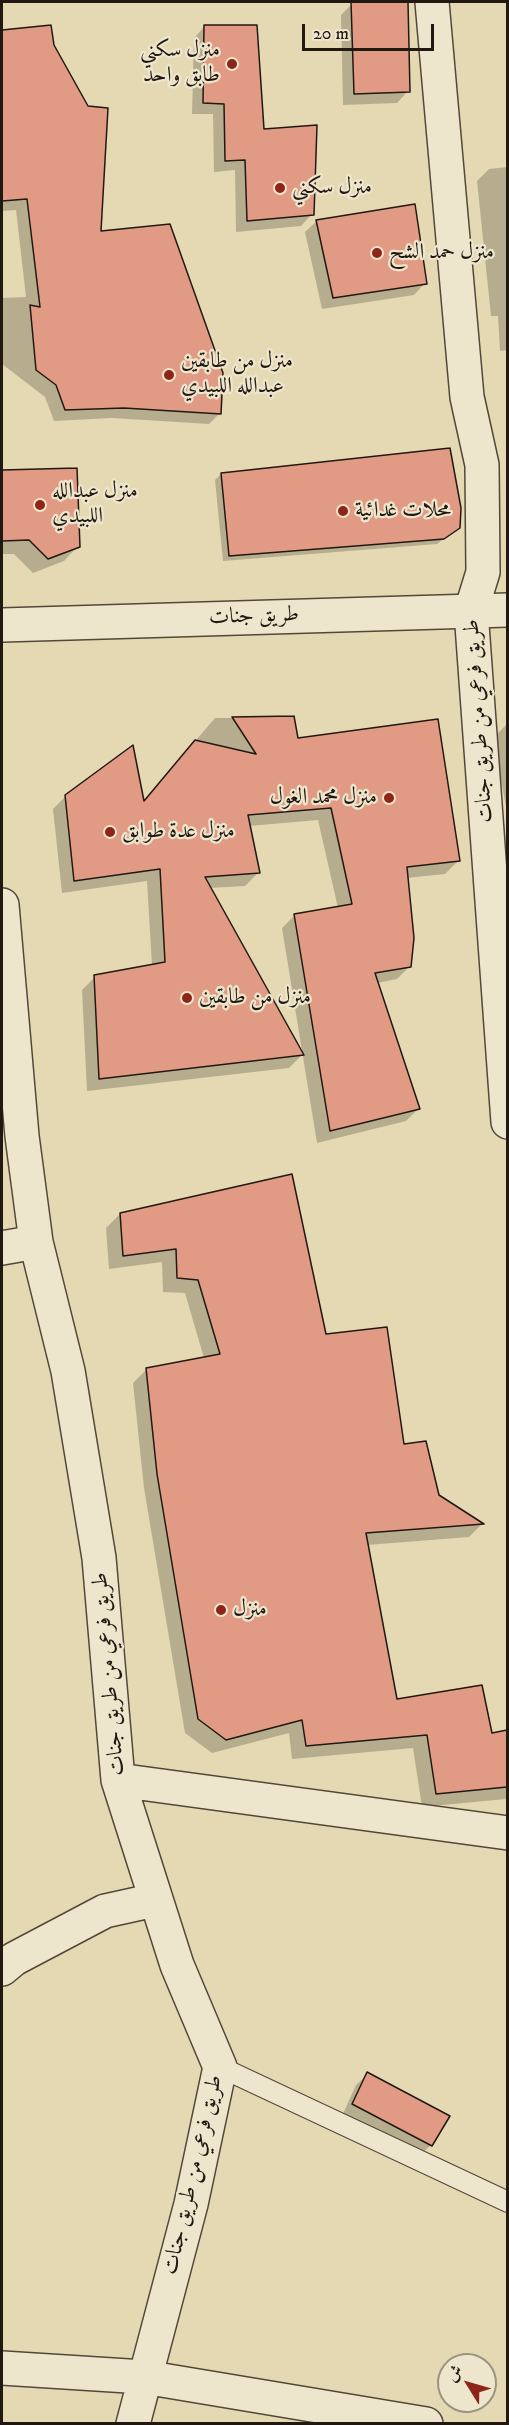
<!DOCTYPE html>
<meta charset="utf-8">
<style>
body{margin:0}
#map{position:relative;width:509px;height:2425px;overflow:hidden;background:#e4d9b2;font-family:"IM FELL DW Pica",Amiri,serif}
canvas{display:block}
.frame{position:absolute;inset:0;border:3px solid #221812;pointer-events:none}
.north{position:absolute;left:437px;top:2353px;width:60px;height:60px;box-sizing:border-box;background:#ede6cd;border:2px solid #9c9482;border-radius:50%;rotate:307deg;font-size:16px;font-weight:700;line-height:24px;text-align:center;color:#221812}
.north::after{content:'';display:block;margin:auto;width:21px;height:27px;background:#8f2418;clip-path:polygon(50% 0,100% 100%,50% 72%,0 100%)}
.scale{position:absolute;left:302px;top:24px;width:132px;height:27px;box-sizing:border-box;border:3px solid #221812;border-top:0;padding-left:8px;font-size:18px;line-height:21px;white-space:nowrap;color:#221812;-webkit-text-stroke:4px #ede6cd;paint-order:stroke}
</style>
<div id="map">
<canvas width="509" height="2425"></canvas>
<div class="frame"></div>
<div class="north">ش</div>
<div class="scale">20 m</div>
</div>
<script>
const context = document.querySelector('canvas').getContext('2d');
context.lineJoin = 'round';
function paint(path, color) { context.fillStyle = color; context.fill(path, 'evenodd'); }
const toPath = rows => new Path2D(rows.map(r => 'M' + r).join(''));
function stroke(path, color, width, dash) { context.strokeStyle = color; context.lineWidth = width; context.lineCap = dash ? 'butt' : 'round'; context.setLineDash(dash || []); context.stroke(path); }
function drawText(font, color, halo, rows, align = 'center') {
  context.font = font + ' "IM FELL DW Pica",Amiri,serif'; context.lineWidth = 4.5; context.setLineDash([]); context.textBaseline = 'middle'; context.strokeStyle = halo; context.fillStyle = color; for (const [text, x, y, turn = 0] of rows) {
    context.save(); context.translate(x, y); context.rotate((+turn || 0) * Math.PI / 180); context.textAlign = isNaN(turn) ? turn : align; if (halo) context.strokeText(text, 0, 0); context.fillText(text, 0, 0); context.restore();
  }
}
const shadow = toPath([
 [352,4,408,91,397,103,343,105,341,15],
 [205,26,312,214,301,226,236,232,235,170,214,172,213,114,192,114,194,38],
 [49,27,99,232,220,413,209,424,112,418,54,421,45,397,2,364,2,298,26,297,16,210,2,211,2,32],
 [508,167,508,350,500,351,498,316,491,316,477,181,489,169],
 [317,221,425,283,414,295,322,309,305,232],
 [76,469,78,546,64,561,33,573,14,554,2,554,2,472],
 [221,474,459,528,437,544,223,561,215,480],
 [215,718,293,718,297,739,458,861,445,874,406,878,410,966,397,979,377,983,419,1108,406,1121,317,1143,282,928,295,915,338,908,318,820,249,826,258,873,245,886,209,888,302,1055,289,1068,87,1091,82,990,95,977,152,966,147,881,62,893,53,809,66,796,143,802],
 [508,723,508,817,493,738],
 [120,1214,325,1336,438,1496,482,1524,469,1537,367,1545,396,1701,491,1734,508,1732,506,1799,422,1807,413,1748,292,1759,289,1733,212,1753,185,1733,144,1488,133,1383,147,1369,204,1358,185,1293,163,1292,162,1262,109,1269,106,1228],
 [368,2074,431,2145,419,2156,342,2116,356,2085]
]);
const building = toPath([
 [351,2,408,2,410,92,354,94,351,2],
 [51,25,54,45,88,106,108,108,101,231,170,224,223,373,221,414,124,408,65,410,56,385,36,370,30,305,40,307,27,199,2,201,2,30,51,25],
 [204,25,257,25,264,129,317,125,314,215,247,221,245,160,225,161,224,104,203,103,204,25],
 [415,204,427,284,333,298,316,220,415,204],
 [450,448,461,508,460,528,444,539,229,556,221,473,450,448],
 [77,468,80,547,48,559,29,540,2,541,2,470,77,468],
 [294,716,298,738,438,719,460,861,407,867,414,938,411,967,375,973,420,1109,330,1131,294,914,352,904,331,808,248,815,260,873,205,877,304,1055,99,1079,94,975,165,962,160,869,74,881,65,795,133,745,144,801,195,740,256,754,232,717,294,716],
 [292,1174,326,1334,387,1327,404,1444,426,1441,439,1495,484,1524,366,1533,397,1699,482,1685,492,1733,507,1730,507,1787,436,1794,427,1735,306,1746,302,1720,226,1740,198,1719,157,1474,146,1368,220,1354,198,1280,177,1278,176,1249,123,1256,120,1213,292,1174],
 [367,2072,450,2116,432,2146,352,2104,367,2072]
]);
const service = toPath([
 [220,2067,508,2202]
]);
const minor = toPath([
 [432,2,467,397,482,465,483,572,471,611,508,1122],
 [2,905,22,1136,36,1242,68,1371,99,1558,118,1780,177,1965,220,2067,191,2204,133,2424],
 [2,1248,36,1242],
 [118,1780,508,1833],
 [2,1969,14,1959,105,1911,155,1900],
 [2,2368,144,2377,426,2424]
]);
const tertiary = toPath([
 [2,625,508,610]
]);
const markers = [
 [232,64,6,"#8f2418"],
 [280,188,6,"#8f2418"],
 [377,253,6,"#8f2418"],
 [169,375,6,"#8f2418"],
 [40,505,6,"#8f2418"],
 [343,511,6,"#8f2418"],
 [389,798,6,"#8f2418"],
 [110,832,6,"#8f2418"],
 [187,998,6,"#8f2418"],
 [221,1610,6,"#8f2418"]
];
const poiNames = [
 ["منزل سكني",220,51,"right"],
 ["طابق واحد",220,76,"right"],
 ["منزل سكني",292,188],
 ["منزل حمد الشح",389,253],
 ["منزل من طابقين",181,362],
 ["عبدالله اللبيدي",181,387],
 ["منزل عبدالله",52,492],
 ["اللبيدي",52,517],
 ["محلات غدائية",355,511],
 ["منزل محمد الغول",377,798,"right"],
 ["منزل عدة طوابق",122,832],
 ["منزل من طابقين",199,998],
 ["منزل",233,1610]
];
const streetNames = [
 ["طريق جنات",254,617,-2],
 ["طريق فرعي من طريق جنات",480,721,-94],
 ["طريق فرعي من طريق جنات",110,1674,-95],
 ["طريق فرعي من طريق جنات",194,2175,-77]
];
paint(shadow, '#0003');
paint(building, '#e19b85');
stroke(building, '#221812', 1.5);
stroke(service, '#52483a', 22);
stroke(minor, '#52483a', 36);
stroke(tertiary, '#52483a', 36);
stroke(service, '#ede6cd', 20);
stroke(minor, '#ede6cd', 33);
stroke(tertiary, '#ede6cd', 33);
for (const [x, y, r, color] of markers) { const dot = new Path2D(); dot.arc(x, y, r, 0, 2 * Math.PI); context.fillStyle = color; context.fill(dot); stroke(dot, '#ede6cd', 2); }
drawText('22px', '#221812', '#ede6cd', poiNames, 'left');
drawText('22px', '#221812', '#ede6cd', streetNames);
</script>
